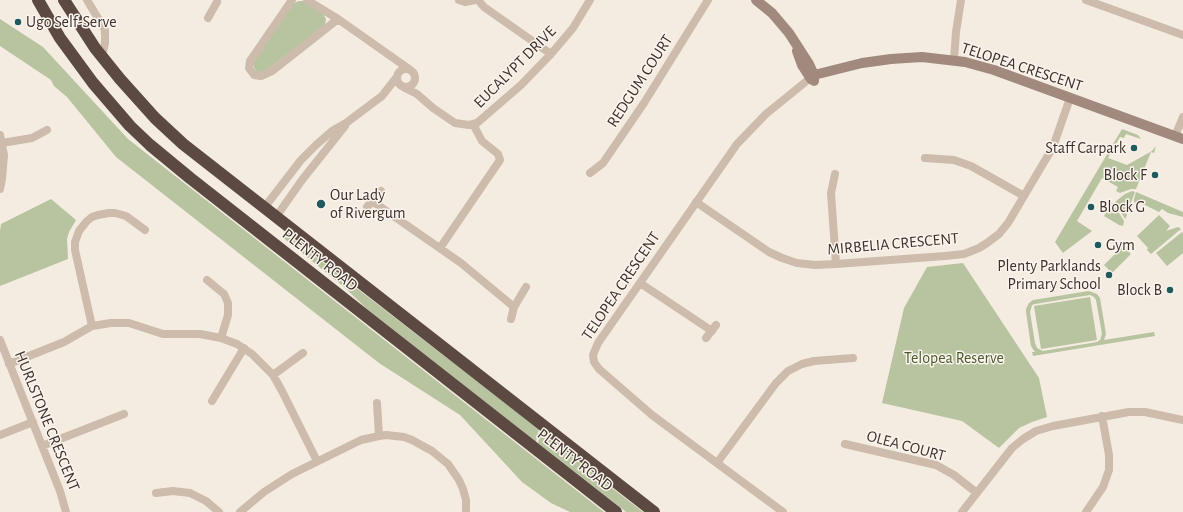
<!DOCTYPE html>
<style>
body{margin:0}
canvas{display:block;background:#f4ebe1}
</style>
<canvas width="1183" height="512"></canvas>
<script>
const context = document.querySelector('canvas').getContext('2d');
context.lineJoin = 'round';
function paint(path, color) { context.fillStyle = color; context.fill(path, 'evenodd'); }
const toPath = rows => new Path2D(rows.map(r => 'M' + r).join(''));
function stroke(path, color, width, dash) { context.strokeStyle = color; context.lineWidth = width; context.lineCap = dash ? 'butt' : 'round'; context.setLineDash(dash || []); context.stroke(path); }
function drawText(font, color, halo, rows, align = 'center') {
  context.font = font + ' "Alegreya Sans",sans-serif'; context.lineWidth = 3; context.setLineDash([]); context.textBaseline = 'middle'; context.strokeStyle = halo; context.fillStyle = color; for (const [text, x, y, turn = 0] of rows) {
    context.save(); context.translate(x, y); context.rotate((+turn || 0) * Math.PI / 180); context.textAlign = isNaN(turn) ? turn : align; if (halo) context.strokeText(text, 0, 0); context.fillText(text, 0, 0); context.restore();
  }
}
const green = toPath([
 [299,1,304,1,323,14,326,19,325,25,264,72,257,72,254,68,253,63,294,3],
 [0,19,43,47,128,139,604,512,570,512,551,503,522,482,460,415,379,363,116,157,67,97,54,86,51,80,0,46],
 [1122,129,1138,135,1141,139,1126,134,1124,138,1120,137,1108,158,1127,165,1152,151,1156,146,1154,153,1151,152,1136,189,1131,189,1120,193,1116,191,1118,187,1102,178,1077,221,1092,231,1063,253,1055,242],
 [1132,191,1135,192,1130,205,1126,209,1127,215,1125,219,1115,202,1125,194],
 [1136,192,1183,212,1183,217,1168,213,1162,209,1159,212,1145,205,1134,202,1134,199],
 [51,199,76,220,69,232,67,239,68,259,0,286,0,231,1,224],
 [1112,202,1124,221,1123,226,1119,225,1104,216],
 [1159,215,1170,226,1166,231,1178,227,1181,229,1151,254,1147,250,1148,248,1137,236],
 [1182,232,1183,234,1183,253,1167,266,1156,253],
 [285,233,539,429,536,442,367,309,344,287,281,236],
 [1123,246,1131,254,1112,273,1104,265],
 [963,263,1039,378,1047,417,1032,422,1019,428,999,448,962,421,882,403,904,308,927,267],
 [1089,291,1097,294,1100,298,1106,334,1104,340,1154,332,1155,336,1033,356,1032,352,1035,352,1031,346,1026,312,1026,309,1029,303,1033,300],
 [1090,295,1094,297,1096,300,1102,334,1100,340,1097,342,1043,351,1037,348,1035,343,1030,312,1032,305,1035,304],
 [1090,297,1097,340,1041,349,1034,306],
 [540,432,643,512,626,512,538,443]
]);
const street = toPath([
 [87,0,105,30,105,43,102,56],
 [292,0,250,61,249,68,254,75,261,76,272,71,338,19],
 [307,0,338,19,409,69],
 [459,0,465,2,475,0],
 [478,0,484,7,551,54],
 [1086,0,1183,35],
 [208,18,217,2],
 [954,60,956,32,961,0],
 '397 78a9 9 0 1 1 18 0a9 9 0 1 1-18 0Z',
 [405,88,417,94,433,108,455,123,469,125,477,123,521,85,551,54,573,28,590,0],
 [0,135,4,155,2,179,0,189],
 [1175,136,1183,117],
 [2,143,32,138,47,130],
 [925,158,954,160,971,166,1024,196],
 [590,173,603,163,644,103,708,0],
 [835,174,831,193,836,264],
 [372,201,461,263,514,307,526,287],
 [696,202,769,252,782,258,797,263,815,265,836,264,945,256,964,254,979,248,987,243,999,234,1008,223,1053,147,1070,98],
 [367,207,381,191],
 [264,208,301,160,316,145,332,131,346,123,382,96,396,78],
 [276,217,302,180,345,126],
 [440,248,500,160,498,154,482,141,473,124],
 [207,280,224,294,228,303,228,315,221,338],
 [640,283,712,331],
 [511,319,514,307],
 [92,326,75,250,75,242,79,231,87,221,92,217,98,215,109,213,115,213,126,216,145,230],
 [706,338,716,325],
 [0,340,60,491,66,512],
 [9,364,64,342,92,326,111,323,129,323,163,334,200,334,221,338,237,344,252,354,273,375,282,391,317,461],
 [273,375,303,353],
 [212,401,244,348],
 [377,403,379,436],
 [0,435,33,422],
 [845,444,936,465,954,475,977,493],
 [42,446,124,414],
 [717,463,776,383,788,371,802,364,814,361,853,358],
 [156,493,173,491,190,493,206,501,219,512],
 [240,512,264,492,292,474,361,440,379,436,386,435,404,437,412,440,432,451,448,464,459,480,463,489,466,500,466,512],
 [783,512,652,415,599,369,594,362,593,355,598,343,737,144,766,114,814,75],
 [962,512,1012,448,1023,439,1036,431,1053,426,1129,412,1145,412,1183,420],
 [1086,512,1103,487,1109,470,1109,455,1102,416]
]);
const secondary = toPath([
 [756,0,772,13,789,33,809,64,814,75,814,81],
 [797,51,802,65,811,79],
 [814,75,862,63,891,59,922,57,965,62,994,70,1183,139]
]);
const highway = toPath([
 [38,0,60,38,93,83,130,126,150,145,190,178,616,512],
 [64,0,95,48,120,79,155,118,183,144,654,512]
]);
const markers = [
 [18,22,4,"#1f5a5e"],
 [1134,148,4,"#1f5a5e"],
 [1155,175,4,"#1f5a5e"],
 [321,204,5,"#1f5a5e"],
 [1091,207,4,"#1f5a5e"],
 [1098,245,4,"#1f5a5e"],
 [1109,275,4,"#1f5a5e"],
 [1170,290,4,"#1f5a5e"]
];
const poiNames = [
 ["Ugo Self-Serve",26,22],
 ["Staff Carpark",1126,148,"right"],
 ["Block F",1147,175,"right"],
 ["Our Lady",330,195],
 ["of Rivergum",330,213],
 ["Block G",1099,207],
 ["Gym",1106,245],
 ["Plenty Parklands",1101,266,"right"],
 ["Primary School",1101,284,"right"],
 ["Block B",1162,290,"right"]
];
const streetNames = [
 ["EUCALYPT DRIVE",515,67,-45],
 ["TELOPEA CRESCENT",1022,67,18],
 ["REDGUM COURT",640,81,-57],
 ["MIRBELIA CRESCENT",893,244,-5],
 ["PLENTY ROAD",320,260,38],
 ["TELOPEA CRESCENT",621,286,-56],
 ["HURLSTONE CRESCENT",47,421,68],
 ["OLEA COURT",906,446,15],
 ["PLENTY ROAD",575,460,38]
];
const parkNames = [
 ["Telopea Reserve",954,358]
];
paint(green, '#b8c4a0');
stroke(street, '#cdbbac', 8);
stroke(secondary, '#a18a7d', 10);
stroke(highway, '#5c4a42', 12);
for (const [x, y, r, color] of markers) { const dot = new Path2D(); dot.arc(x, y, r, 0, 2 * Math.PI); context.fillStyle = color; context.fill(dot); stroke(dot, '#fbf5ee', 1.5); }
drawText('16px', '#3b302b', '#fbf5ee', poiNames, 'left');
drawText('16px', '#3b302b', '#fbf5ee', streetNames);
drawText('16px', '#4a5a2e', '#fbf5ee', parkNames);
</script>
